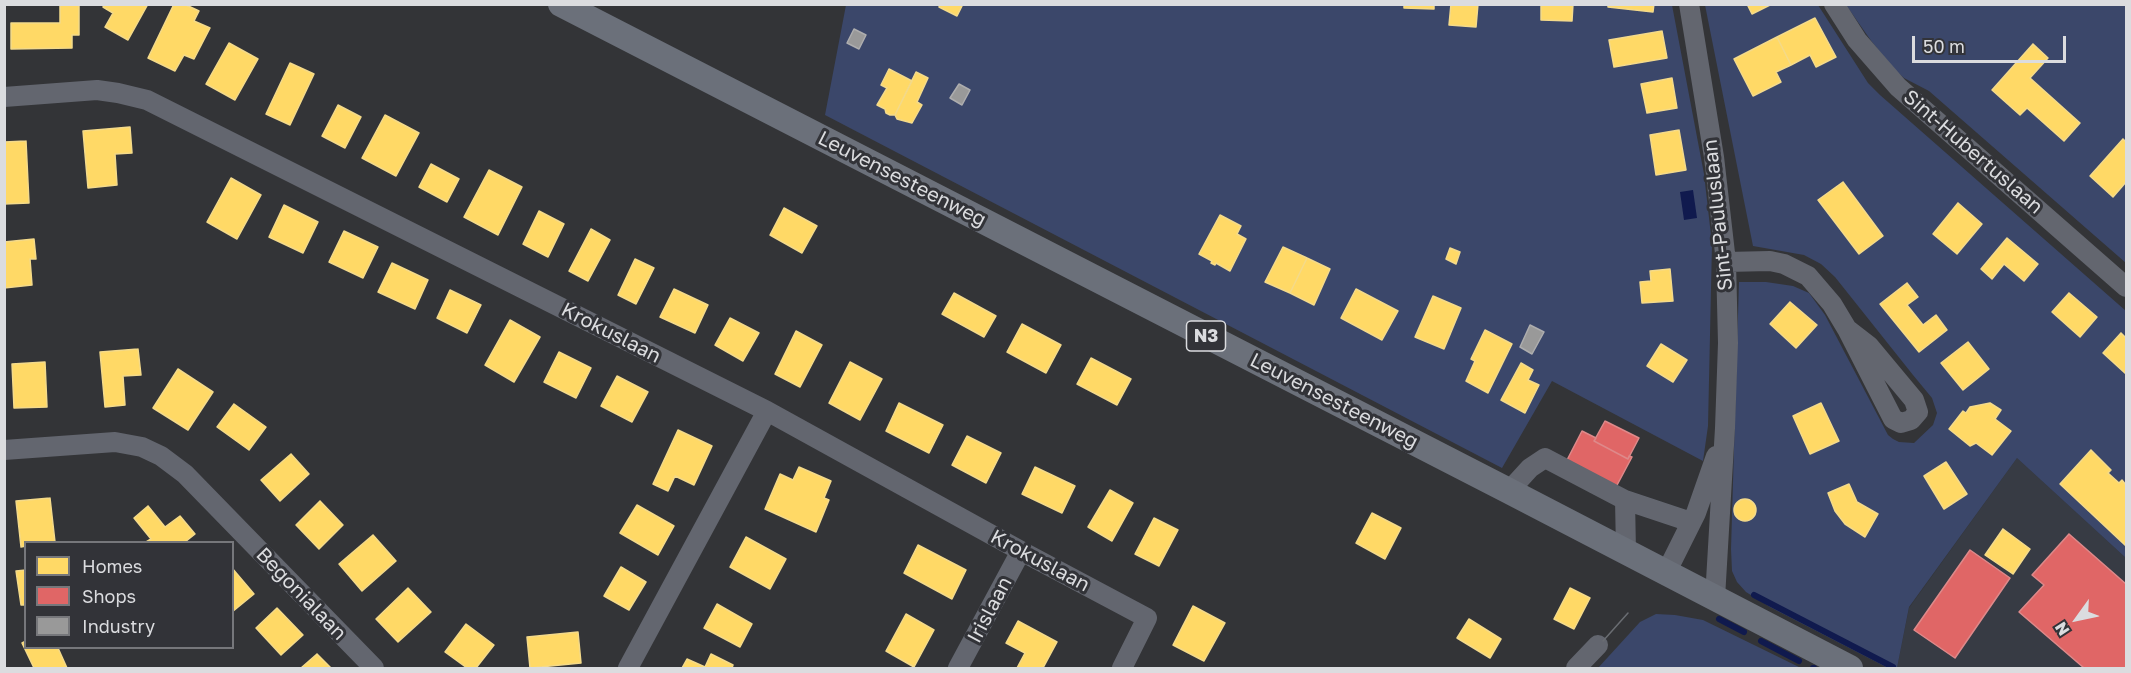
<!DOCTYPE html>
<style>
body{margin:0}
#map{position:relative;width:2131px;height:673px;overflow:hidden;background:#333437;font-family:"Golos Text",sans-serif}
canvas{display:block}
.frame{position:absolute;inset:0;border:6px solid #dbdcdf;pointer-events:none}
.legend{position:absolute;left:24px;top:541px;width:210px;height:108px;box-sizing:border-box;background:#323338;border:2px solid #76777b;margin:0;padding:8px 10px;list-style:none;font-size:18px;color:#dbdcdf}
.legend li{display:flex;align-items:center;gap:12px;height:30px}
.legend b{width:30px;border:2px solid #76777b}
.north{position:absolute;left:2047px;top:589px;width:60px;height:60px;-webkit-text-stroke:4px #323338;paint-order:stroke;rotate:237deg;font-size:16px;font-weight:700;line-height:24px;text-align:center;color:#dbdcdf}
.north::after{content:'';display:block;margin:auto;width:21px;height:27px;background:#dbdcdf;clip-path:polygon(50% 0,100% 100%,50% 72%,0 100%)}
.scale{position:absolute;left:1912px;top:36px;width:154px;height:27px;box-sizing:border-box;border:3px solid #dbdcdf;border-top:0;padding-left:8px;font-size:18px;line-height:21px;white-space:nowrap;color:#dbdcdf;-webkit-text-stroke:4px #323338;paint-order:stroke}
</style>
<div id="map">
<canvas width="2131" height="673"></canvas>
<div class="frame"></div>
<ul class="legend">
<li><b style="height:16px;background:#ffd966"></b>Homes</li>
<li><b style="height:16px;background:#e06666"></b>Shops</li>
<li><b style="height:16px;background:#999"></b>Industry</li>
</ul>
<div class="north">N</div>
<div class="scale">50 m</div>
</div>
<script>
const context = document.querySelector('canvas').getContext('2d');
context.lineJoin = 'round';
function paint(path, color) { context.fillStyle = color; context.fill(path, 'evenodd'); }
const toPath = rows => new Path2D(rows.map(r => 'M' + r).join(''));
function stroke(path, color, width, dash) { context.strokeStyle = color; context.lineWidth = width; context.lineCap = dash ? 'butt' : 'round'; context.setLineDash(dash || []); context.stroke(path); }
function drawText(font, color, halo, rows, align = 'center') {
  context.font = font + ' "Golos Text",sans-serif'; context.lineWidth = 6; context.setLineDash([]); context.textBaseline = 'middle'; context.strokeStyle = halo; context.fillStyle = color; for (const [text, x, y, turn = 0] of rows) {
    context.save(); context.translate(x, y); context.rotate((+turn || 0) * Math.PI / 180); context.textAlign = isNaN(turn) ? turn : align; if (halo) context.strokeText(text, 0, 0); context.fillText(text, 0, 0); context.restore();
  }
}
const built = toPath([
 [2017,458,2126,558,2126,668,1897,668,1909,608]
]);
const green = toPath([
 [846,5,1672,5,1704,174,1712,244,1708,426,1703,461,1552,381,1502,468,825,115],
 [1705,5,1818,5,1868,83,1880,95,2126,311,2126,558,2017,458,1909,607,1897,668,1888,668,1770,607,1746,592,1737,582,1732,571,1731,549,1739,282,1766,282,1793,286,1809,293,1825,315,1888,435,1893,439,1899,442,1914,443,1933,425,1937,413,1932,398,1913,375,1835,277,1821,264,1804,255,1753,246],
 [1846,5,2126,5,2126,263,1929,91,1904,78,1895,70,1872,42],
 [1656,614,1675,615,1703,620,1801,668,1598,668,1640,622]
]);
const water = toPath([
 [1693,190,1697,218,1684,220,1680,192]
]);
const homes = toPath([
 [60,4,79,4,79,35,72,35,72,48,11,49,11,23,60,23,60,4],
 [105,4,148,4,128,40,105,27,113,13,103,7,105,4],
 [174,4,184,4,199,11,194,21,210,28,194,59,184,55,175,71,148,58,174,4],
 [940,4,963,4,957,16,939,7,940,4],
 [1404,4,1434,4,1434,9,1404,8,1404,4],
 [1451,4,1478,4,1476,27,1449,25,1451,4],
 [1541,4,1573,4,1572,21,1541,20,1541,4],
 [1608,4,1654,4,1653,12,1608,7,1608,4],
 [1747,4,1772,4,1752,14,1747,4],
 [1815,18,1836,57,1816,67,1810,55,1791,65,1777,37,1815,18],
 [1662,31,1667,58,1614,67,1609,40,1662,31],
 [1777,37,1791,65,1776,72,1781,82,1753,96,1734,59,1777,37],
 [229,43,258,59,235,100,206,84,229,43],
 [2033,44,2048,58,2030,78,2080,123,2064,141,2027,108,2020,115,1992,90,2033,44],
 [290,63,314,74,290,125,266,114,290,63],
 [889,69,912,81,895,115,890,115,886,113,885,109,877,105,887,88,881,85,889,69],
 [916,72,928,78,917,102,922,105,912,123,897,119,895,115,916,72],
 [1672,78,1677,108,1647,113,1641,84,1672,78],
 [338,105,361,117,345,148,322,136,338,105],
 [385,115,419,133,396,176,362,158,385,115],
 [130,127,132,153,115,154,117,185,88,188,83,131,130,127],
 [1679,130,1686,170,1656,175,1650,135,1679,130],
 [2123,139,2126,142,2126,182,2113,197,2090,176,2123,139],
 [26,141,29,203,4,204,4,142,26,141],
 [431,164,459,179,447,202,419,187,431,164],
 [489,170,522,187,498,235,464,217,489,170],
 [231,178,261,195,237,239,207,222,231,178],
 [1843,182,1883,236,1859,254,1818,200,1843,182],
 [1958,203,1982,224,1957,254,1933,234,1958,203],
 [284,205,318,222,303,253,269,237,284,205],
 [784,208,817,226,802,253,770,235,784,208],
 [539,211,564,224,548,257,523,244,539,211],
 [1220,215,1241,226,1237,234,1246,239,1230,271,1216,263,1215,265,1211,263,1212,261,1199,254,1220,215],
 [591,229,610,240,588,281,569,271,591,229],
 [344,231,378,247,363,278,329,262,344,231],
 [2007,238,2038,264,2024,281,2004,264,1992,279,1981,269,2007,238],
 [34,239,36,259,30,259,32,285,4,288,4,242,34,239],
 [1283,247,1307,258,1290,293,1265,282,1283,247],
 [1450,248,1460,252,1456,264,1446,259,1450,248],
 [1307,258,1330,269,1314,305,1290,293,1307,258],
 [635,259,654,268,636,304,618,295,635,259],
 [392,263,428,280,415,309,378,292,392,263],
 [1670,269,1673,301,1642,303,1640,282,1651,281,1650,271,1670,269],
 [1907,283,1918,297,1907,305,1923,325,1936,315,1947,330,1919,352,1880,304,1907,283],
 [674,289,708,305,695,333,660,317,674,289],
 [1356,289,1398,311,1382,340,1341,318,1356,289],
 [450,290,481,305,467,333,437,318,450,290],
 [954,293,996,316,984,337,942,314,954,293],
 [2069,293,2097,317,2080,337,2052,312,2069,293],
 [1433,296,1461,308,1444,349,1415,337,1433,296],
 [1790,302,1817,325,1796,348,1770,324,1790,302],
 [730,318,759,333,743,361,715,345,730,318],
 [510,320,540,337,514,382,485,365,510,320],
 [1022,324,1061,345,1046,373,1007,352,1022,324],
 [1485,330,1512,344,1488,393,1466,381,1475,361,1471,359,1485,330],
 [796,331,822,345,800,387,775,374,796,331],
 [2121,333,2126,338,2126,374,2103,353,2121,333],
 [1968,342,1989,369,1963,390,1941,363,1968,342],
 [1661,344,1687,360,1673,382,1647,366,1661,344],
 [138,349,141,375,123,376,125,405,105,407,100,352,138,349],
 [559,352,591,368,576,398,544,382,559,352],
 [1091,358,1131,379,1117,405,1077,384,1091,358],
 [45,362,47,407,14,408,12,364,45,362],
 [850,362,882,379,860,420,829,403,850,362],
 [1521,363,1533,370,1528,380,1539,385,1525,413,1501,400,1521,363],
 [178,369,213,392,188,430,153,408,178,369],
 [617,376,648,392,632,422,601,406,617,376],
 [899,403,943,425,929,453,886,431,899,403],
 [1821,403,1839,441,1810,454,1793,416,1821,403],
 [1990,403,2001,410,1995,419,2011,431,1992,455,1976,443,1970,446,1949,429,1963,411,1966,413,1970,407,1990,403],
 [234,404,266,427,249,450,217,427,234,404],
 [678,430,712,446,694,485,675,476,668,491,653,484,678,430],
 [967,436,1001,453,986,483,952,465,967,436],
 [2091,450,2111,470,2108,473,2119,483,2122,480,2126,485,2126,546,2060,484,2091,450],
 [291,454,309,474,280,501,261,480,291,454],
 [1946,462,1967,494,1944,509,1924,476,1946,462],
 [799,467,831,481,824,498,829,500,816,532,765,509,780,474,793,480,799,467],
 [1035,467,1075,486,1062,513,1022,494,1035,467],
 [1849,484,1857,502,1878,514,1865,537,1845,524,1835,511,1828,493,1849,484],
 [1110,490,1133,503,1112,541,1088,527,1110,490],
 [50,498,55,542,26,542,26,546,21,547,16,501,50,498],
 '1734 510a11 11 0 1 1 22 0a11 11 0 1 1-22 0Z',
 [320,501,343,525,319,549,296,525,320,501],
 [637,505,674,526,658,555,620,533,637,505],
 [148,506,165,527,180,516,195,534,185,542,146,542,151,539,134,518,148,506],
 [1372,513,1401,528,1385,559,1356,543,1372,513],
 [1154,518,1178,530,1159,566,1135,554,1154,518],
 [2003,529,2030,549,2013,574,1985,555,2003,529],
 [373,535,396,561,362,591,339,564,373,535],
 [746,537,786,559,770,589,730,567,746,537],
 [918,545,966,570,952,599,904,573,918,545],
 [621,567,646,582,629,610,604,596,621,567],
 [232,568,254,594,232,612,232,568],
 [26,570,26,605,21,605,16,571,26,570],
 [408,588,431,612,398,642,376,619,408,588],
 [1570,588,1590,598,1574,629,1554,619,1570,588],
 [717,604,752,624,740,647,704,628,717,604],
 [1193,606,1225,623,1204,661,1173,645,1193,606],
 [277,608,303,635,281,655,256,628,277,608],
 [906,614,934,630,914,667,886,651,906,614],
 [1469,619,1501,639,1490,658,1457,638,1469,619],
 [1018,621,1057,642,1043,668,1017,668,1025,653,1006,643,1018,621],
 [466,624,494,645,476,668,467,668,445,652,466,624],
 [578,632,581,663,530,668,527,637,578,632],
 [26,641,26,648,58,648,67,668,34,668,22,643,26,641],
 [317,654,331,668,301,668,317,654],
 [711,654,733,665,732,668,682,668,687,659,705,667,711,654]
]);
const shops = toPath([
 [1605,421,1639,438,1628,459,1594,441,1605,421],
 [1582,431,1596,438,1594,441,1628,459,1629,456,1632,457,1616,487,1566,462,1582,431],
 [2069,534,2126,584,2126,668,2084,668,2019,612,2044,585,2032,575,2069,534],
 [1970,550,2010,578,1955,658,1914,630,1970,550]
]);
const industry = toPath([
 [854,29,866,35,859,49,847,43,854,29],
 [959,84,970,90,962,105,950,98,959,84],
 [1530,325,1544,332,1532,354,1520,347,1530,325]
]);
const stream = toPath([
 [1754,595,1893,667],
 [1719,619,1744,632],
 [1761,641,1799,661],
 [1813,668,1814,668]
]);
const minor = toPath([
 [1689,4,1714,157,1726,262,1728,343,1725,428,1715,598],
 [1834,4,1857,40,1898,87,2126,287],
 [4,97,97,90,118,93,147,100,767,411,1021,551,1147,618,1122,668],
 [1726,262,1770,261,1784,264,1808,276,1832,304,1847,329,1893,419,1901,423,1911,420,1918,412,1914,400,1869,346,1847,329],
 [4,450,115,442,142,447,161,456,185,474,374,668],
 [1509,491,1530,468,1545,458,1625,500,1626,551],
 [1625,500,1691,522],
 [1666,573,1696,513,1716,456],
 [628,668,767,411],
 [958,668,1021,551],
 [1576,668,1598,645]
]);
const major = toPath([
 [561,4,1509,491,1850,668]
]);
const tram = toPath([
 [1603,641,1628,613]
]);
const shields = [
 [1206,336,39]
];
const shieldNames = [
 ["N3",1206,336]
];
const streetNames = [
 ["Sint-Hubertuslaan",1973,152,41],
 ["Leuvensesteenweg",902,179,27],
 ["Sint-Pauluslaan",1718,215,-96],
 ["Krokuslaan",611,333,27],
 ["Leuvensesteenweg",1334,401,27],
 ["Krokuslaan",1040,561,28],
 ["Begonialaan",301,594,46],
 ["Irislaan",990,610,-62]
];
paint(built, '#373b44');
paint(green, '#3b476a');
paint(water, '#101a4e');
paint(homes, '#ffd966');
stroke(homes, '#f4da8a', 1.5);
paint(shops, '#e06666');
stroke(shops, '#de898a', 1.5);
paint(industry, '#999');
stroke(industry, '#adadae', 1.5);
stroke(stream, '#101a4e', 6);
stroke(minor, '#63666f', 20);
stroke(major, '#6b707a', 26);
stroke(tram, '#6a6d72', 1.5);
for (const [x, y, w] of shields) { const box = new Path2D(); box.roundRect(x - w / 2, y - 15, w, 30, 4.5); context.fillStyle = '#323338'; context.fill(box); stroke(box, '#dbdcdf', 1.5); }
drawText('bold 18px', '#dbdcdf', null, shieldNames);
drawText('20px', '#dbdcdf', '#323338', streetNames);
</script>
